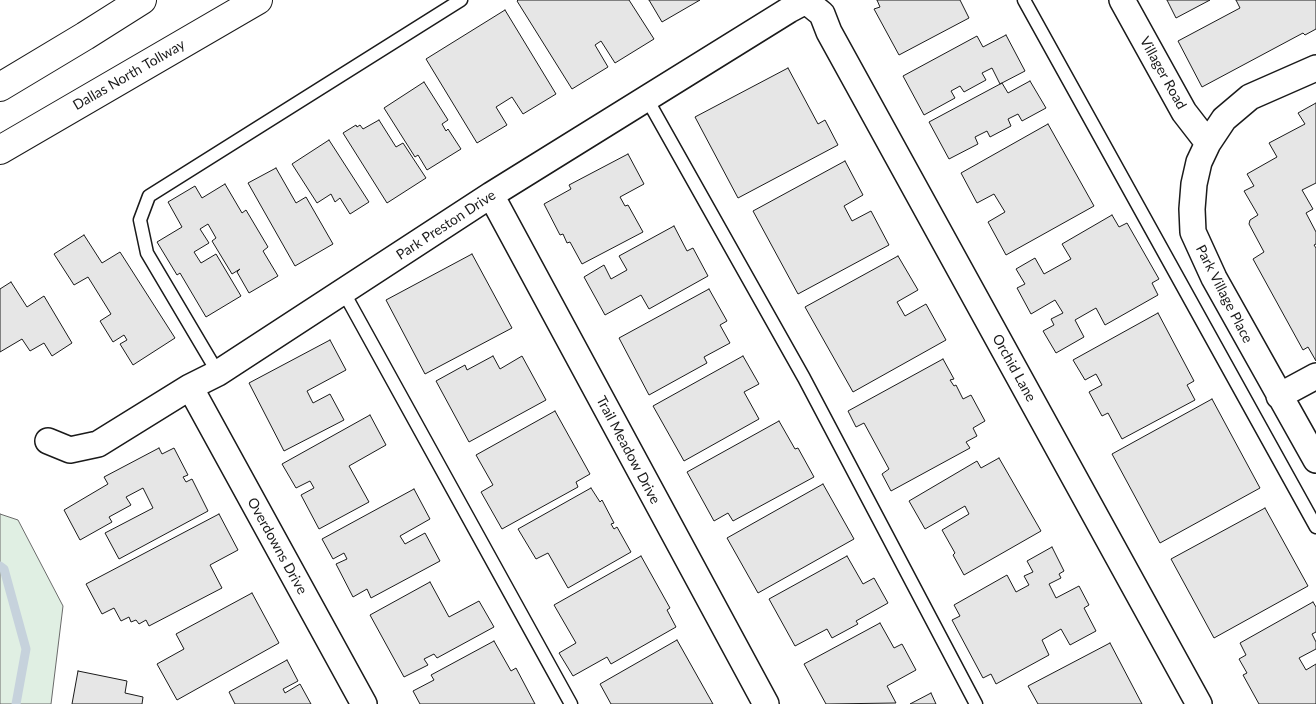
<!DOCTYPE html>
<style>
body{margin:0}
canvas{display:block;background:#fff}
</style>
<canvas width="1316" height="704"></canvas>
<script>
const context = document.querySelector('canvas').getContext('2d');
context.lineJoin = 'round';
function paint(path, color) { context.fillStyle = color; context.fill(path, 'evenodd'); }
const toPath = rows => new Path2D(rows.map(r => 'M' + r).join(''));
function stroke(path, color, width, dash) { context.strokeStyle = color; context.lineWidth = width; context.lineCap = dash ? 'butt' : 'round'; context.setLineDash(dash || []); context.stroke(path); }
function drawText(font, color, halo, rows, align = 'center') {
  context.font = font + ' Lato,sans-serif'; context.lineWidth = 4; context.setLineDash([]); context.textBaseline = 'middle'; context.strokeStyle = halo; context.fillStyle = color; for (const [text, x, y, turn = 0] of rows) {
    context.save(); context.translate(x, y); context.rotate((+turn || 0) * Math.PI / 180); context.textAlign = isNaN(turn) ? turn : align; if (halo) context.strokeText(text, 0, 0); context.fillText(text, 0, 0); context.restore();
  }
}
const green = toPath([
 [0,514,18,520,63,606,51,704,0,704,0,514]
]);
const stream = toPath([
 [0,566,4,569,26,649,16,704]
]);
const building = toPath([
 [518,0,629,0,654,39,615,63,601,41,595,45,608,67,572,89,517,1,518,0],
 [649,0,700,0,662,22,649,0],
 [877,0,960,0,969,18,899,55,874,9,880,7,877,0],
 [1167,0,1210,0,1176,18,1167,0],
 [1236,0,1316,0,1316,29,1305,35,1303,33,1202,87,1178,41,1240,8,1236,0],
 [505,10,556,94,523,114,512,97,496,107,507,125,477,143,426,59,505,10],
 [1006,35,1025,71,1000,84,992,68,982,73,986,80,964,92,960,86,951,91,955,98,924,115,903,76,977,36,983,47,1006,35],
 [788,68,818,124,825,120,838,145,738,198,695,117,788,68],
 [1030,81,1046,108,1022,121,1018,114,1008,119,1011,126,990,137,987,131,975,137,978,144,949,159,929,122,1002,83,1008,93,1030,81],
 [424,82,448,120,442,124,446,131,448,129,461,149,427,170,418,155,415,157,384,108,424,82],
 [1316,103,1316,183,1302,190,1313,209,1306,213,1316,232,1316,244,1314,245,1316,248,1316,361,1308,347,1303,350,1253,259,1264,252,1249,224,1250,220,1258,215,1244,191,1254,186,1247,174,1277,157,1269,143,1305,124,1298,113,1316,103],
 [379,120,396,147,403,143,426,178,387,203,343,133,356,125,357,127,360,125,363,129,379,120],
 [1048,124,1094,206,1006,255,988,222,1005,212,994,194,977,203,961,173,1048,124],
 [329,140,369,202,350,214,340,198,335,202,331,194,317,203,292,164,329,140],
 [628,154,644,184,620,197,625,206,628,205,643,232,582,264,570,242,567,243,563,234,560,235,544,204,571,189,569,185,628,154],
 [845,161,863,195,844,206,852,221,871,211,889,245,798,294,753,211,845,161],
 [276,168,296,203,306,197,333,244,295,266,248,183,276,168],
 [225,184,242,213,246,210,268,247,263,251,278,276,249,293,237,272,240,269,232,274,212,241,216,238,208,224,200,229,209,243,194,252,201,263,216,254,241,296,206,317,180,273,177,275,157,242,182,227,168,202,195,186,202,198,225,184],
 [1112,215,1119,227,1127,223,1159,279,1152,283,1158,295,1105,325,1096,308,1075,320,1084,337,1056,353,1043,331,1054,325,1051,319,1063,313,1055,300,1031,314,1017,288,1025,284,1016,269,1035,258,1044,274,1071,259,1062,244,1112,215],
 [674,226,687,251,693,248,708,276,649,309,641,295,605,315,584,277,604,265,611,279,627,270,619,256,674,226],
 [84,235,102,263,120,252,175,338,133,365,120,344,127,340,124,335,113,342,100,321,111,314,88,277,74,285,54,254,84,235],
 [472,254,512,328,425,374,386,300,472,254],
 [898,256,918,290,897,302,905,316,926,304,946,340,853,392,805,307,898,256],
 [11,282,27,307,44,296,72,343,52,356,44,343,30,351,22,339,0,352,0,289,11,282],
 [709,289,727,321,720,325,730,343,704,357,707,363,649,395,619,338,709,289],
 [1158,313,1194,381,1187,385,1195,400,1122,439,1108,413,1102,416,1089,392,1102,385,1096,374,1085,380,1073,360,1158,313],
 [330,340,346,370,307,391,313,403,330,394,344,420,284,451,249,383,330,340],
 [493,356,500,369,522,356,546,400,469,442,436,381,465,365,467,370,493,356],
 [743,356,759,384,744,392,759,419,684,461,653,406,743,356],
 [943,359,954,379,950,380,954,386,956,385,963,399,971,395,985,421,973,428,977,436,966,442,970,448,891,491,882,474,889,469,864,423,856,427,848,411,943,359],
 [1212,399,1260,488,1160,543,1112,454,1212,399],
 [555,411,590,474,576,482,578,487,502,529,481,492,493,485,476,455,555,411],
 [370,415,386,445,349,466,369,502,319,529,301,495,314,488,310,481,296,488,282,464,370,415],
 [779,421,795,449,798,448,814,477,733,521,728,513,714,521,687,472,779,421],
 [159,448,162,454,174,448,188,475,183,477,186,482,192,479,208,511,119,559,105,533,153,508,143,488,126,497,131,505,109,517,112,522,80,540,64,510,108,484,104,477,159,448],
 [999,458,1041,531,964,575,953,555,955,553,942,530,969,514,965,506,925,529,909,501,977,461,981,468,999,458],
 [823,484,854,539,758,593,727,538,823,484],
 [591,488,600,502,602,500,614,523,611,524,614,529,617,527,631,552,568,588,548,553,536,559,518,529,591,488],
 [414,489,430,519,400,536,405,544,425,533,440,561,371,598,367,589,353,597,336,564,347,559,344,553,333,559,322,539,414,489],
 [1265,508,1308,586,1214,638,1171,559,1265,508],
 [219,514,238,550,210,565,222,588,149,626,146,620,139,624,136,620,131,622,129,617,121,621,114,608,102,614,86,584,219,514],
 [1052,547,1064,571,1059,574,1061,578,1049,584,1056,598,1079,586,1089,605,1084,608,1096,631,1070,645,1061,629,1042,640,1049,655,996,684,991,674,983,678,952,620,960,616,954,605,1007,575,1016,592,1029,585,1024,576,1033,572,1027,561,1052,547],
 [641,556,670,608,667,610,676,627,611,664,607,657,573,676,559,653,576,643,554,605,641,556],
 [847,556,863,584,874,578,888,603,856,621,858,624,832,638,827,629,795,646,769,599,847,556],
 [430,582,449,617,479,601,494,627,437,658,434,654,424,659,428,665,404,677,370,615,430,582],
 [252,593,279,643,177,700,157,664,184,649,176,634,252,593],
 [1313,602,1316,607,1316,632,1312,634,1316,642,1316,649,1299,658,1306,670,1316,664,1316,704,1259,704,1243,675,1247,673,1239,659,1246,655,1240,643,1313,602],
 [880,623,894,648,902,644,916,670,887,686,896,703,826,704,804,664,880,623],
 [677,640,713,704,611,704,600,684,677,640],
 [494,641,511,671,516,668,535,704,420,704,413,691,434,680,431,675,494,641],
 [1110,643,1142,704,1038,704,1028,686,1110,643],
 [287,660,298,681,283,689,285,693,300,684,311,704,235,704,229,692,287,660],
 [78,671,127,681,125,693,143,697,142,704,72,704,78,671],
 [931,693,936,704,910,704,931,693]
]);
const lane = toPath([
 [1024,0,1316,527],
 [647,99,804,378,976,704],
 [343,291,571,704],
 [218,373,147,253,140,220,149,196,461,0]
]);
const street = toPath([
 [1122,0,1184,112,1208,143],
 [1316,68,1250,97,1224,119,1208,143,1199,162,1194,184,1192,209,1193,232,1214,278,1316,460],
 [491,195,766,704],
 [190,387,364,704],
 [1279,396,1316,376],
 [48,441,70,450,98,444,190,387,218,373,491,195,789,10,806,1,822,14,829,32,1199,704]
]);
const highway = toPath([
 [0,87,85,36,142,0],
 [0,150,258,0]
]);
const streetNames = [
 ["Villager Road",1163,73,61],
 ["Dallas North Tollway",129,75,-30],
 ["Park Preston Drive",446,225,-33],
 ["Park Village Place",1224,294,63],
 ["Orchid Lane",1014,368,61],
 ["Trail Meadow Drive",628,450,62],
 ["Overdowns Drive",277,546,61]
];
paint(green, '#e0efe3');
stroke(green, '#6a6a6a', 1);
stroke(stream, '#c6d2dc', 9);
paint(building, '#e6e6e6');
stroke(building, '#1a1a1a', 1);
stroke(lane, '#1a1a1a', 15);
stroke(street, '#1a1a1a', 28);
stroke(highway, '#1a1a1a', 30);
stroke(lane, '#fff', 12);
stroke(street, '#fff', 25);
stroke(highway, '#fff', 28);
drawText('14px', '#1a1a1a', '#fff', streetNames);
</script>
